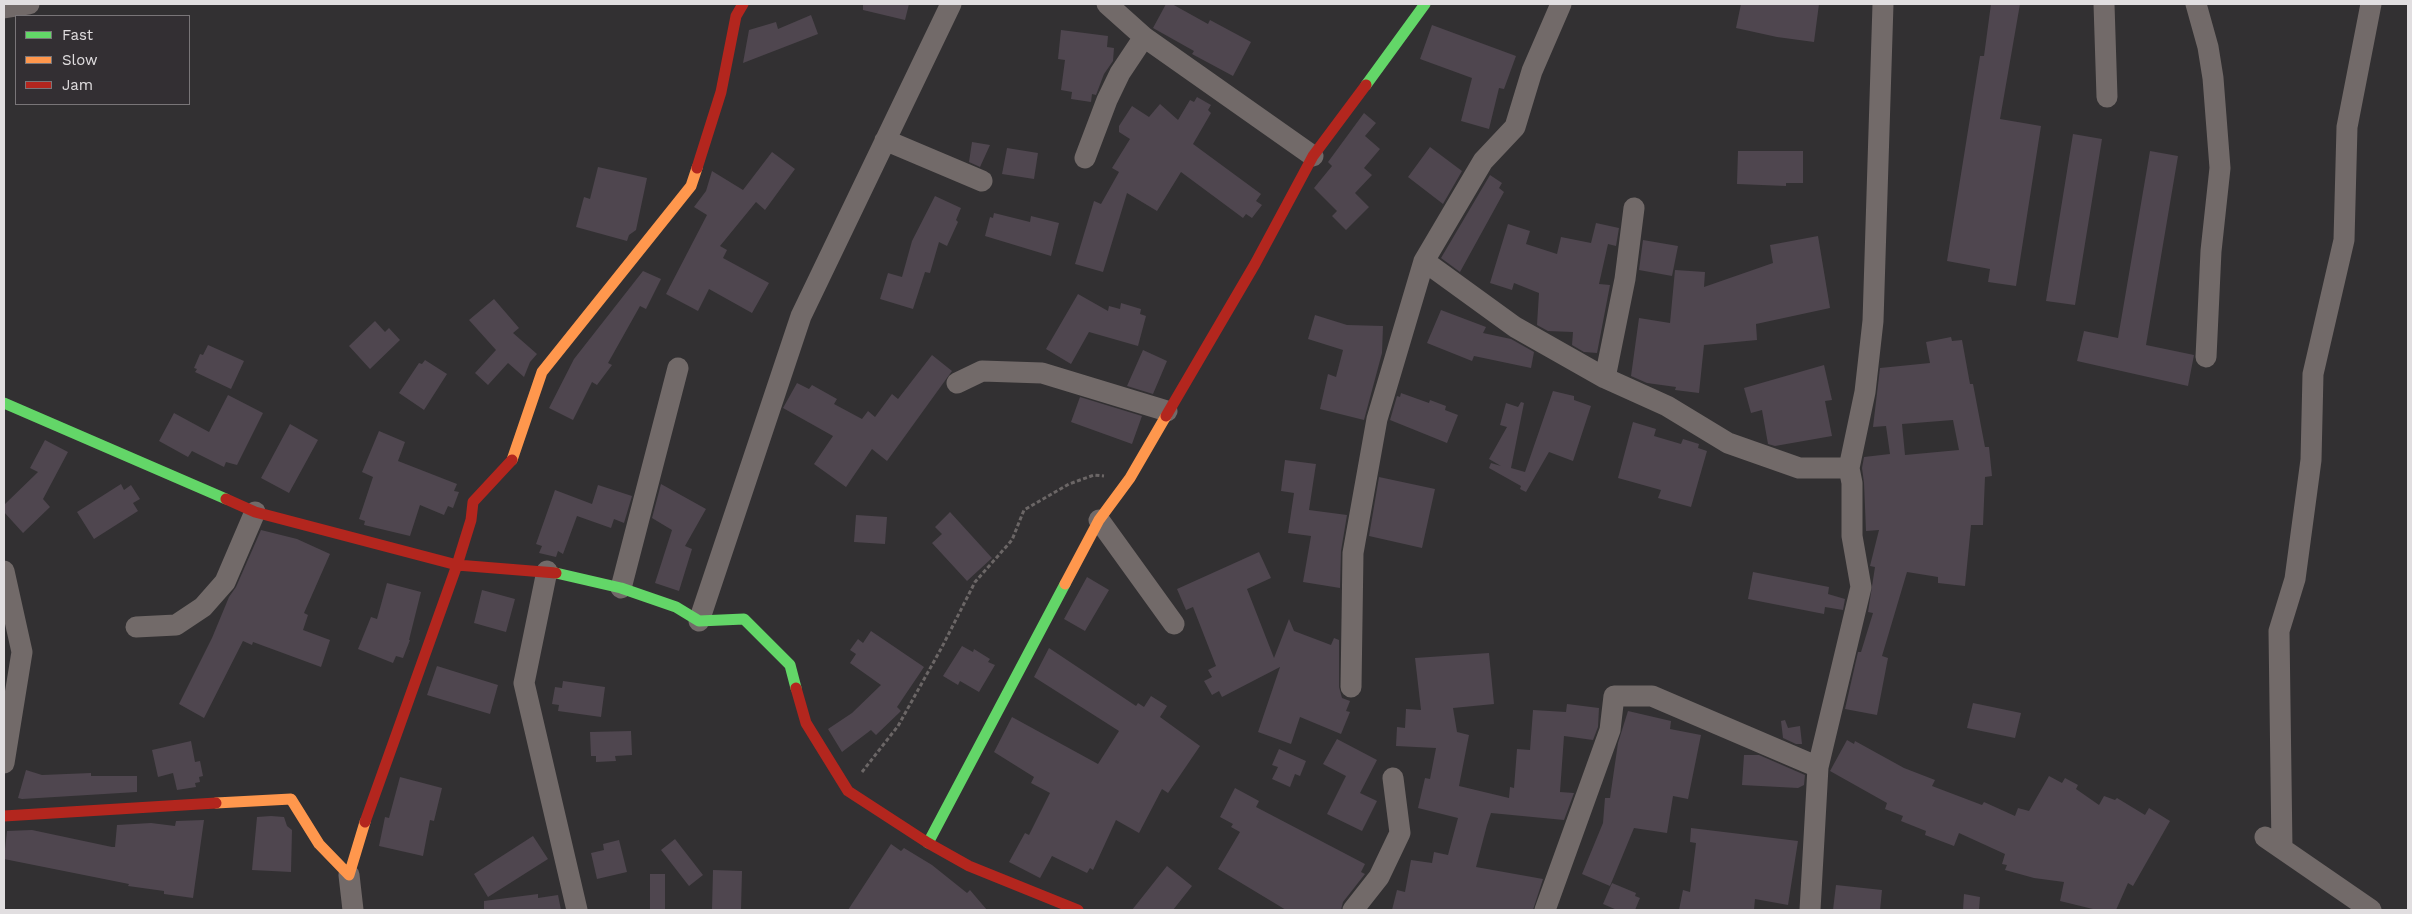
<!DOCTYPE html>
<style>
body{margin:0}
#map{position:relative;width:2412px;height:914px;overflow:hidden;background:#323032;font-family:"Work Sans",sans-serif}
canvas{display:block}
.frame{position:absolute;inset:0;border:5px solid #e1dee0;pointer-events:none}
.legend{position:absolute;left:15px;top:15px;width:175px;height:90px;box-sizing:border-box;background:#332f33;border:1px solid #797578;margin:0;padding:6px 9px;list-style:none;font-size:15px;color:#e1dee0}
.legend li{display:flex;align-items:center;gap:10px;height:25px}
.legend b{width:25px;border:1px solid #797578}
</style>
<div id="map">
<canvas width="2412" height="914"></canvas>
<div class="frame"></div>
<ul class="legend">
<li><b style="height:6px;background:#63d668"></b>Fast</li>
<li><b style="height:6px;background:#ff974d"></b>Slow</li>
<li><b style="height:6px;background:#b3261e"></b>Jam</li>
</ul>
</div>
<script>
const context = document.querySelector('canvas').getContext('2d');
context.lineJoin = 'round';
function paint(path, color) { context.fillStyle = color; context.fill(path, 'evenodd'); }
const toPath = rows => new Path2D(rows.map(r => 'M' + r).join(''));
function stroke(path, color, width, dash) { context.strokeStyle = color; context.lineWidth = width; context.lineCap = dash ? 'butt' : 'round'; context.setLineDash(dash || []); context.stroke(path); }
const building = toPath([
 [863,4,909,4,905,20,863,10],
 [1166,4,1172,4,1208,24,1210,20,1251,42,1233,76,1192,54,1194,51,1153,28],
 [1741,4,1819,4,1814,42,1777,37,1736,28],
 [1991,4,2020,4,2000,119,2041,126,2016,286,1988,282,1990,269,1947,261,1980,56,1984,56],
 [811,15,818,34,743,63,749,30,776,22,778,29],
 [1432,25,1516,56,1504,89,1499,88,1489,129,1461,121,1472,78,1420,59],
 [1061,30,1108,36,1107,47,1114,48,1113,61,1104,74,1096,95,1092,94,1091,102,1071,99,1072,92,1061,90,1065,60,1058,59],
 [1197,97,1211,105,1208,110,1211,113,1193,144,1261,194,1256,201,1262,205,1252,218,1246,214,1243,218,1181,172,1157,211,1127,193,1103,272,1075,264,1094,201,1101,204,1119,172,1112,168,1130,139,1119,132,1119,126,1132,106,1149,117,1160,104,1178,120,1190,100,1194,102],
 [1364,113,1376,123,1365,136,1380,149,1364,168,1372,175,1355,193,1369,207,1346,230,1332,216,1337,211,1314,188,1332,166,1328,162],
 [2073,134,2102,139,2075,305,2046,301],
 [972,142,990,145,980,167,969,162],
 [1430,147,1462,171,1443,204,1408,177],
 [1007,148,1038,153,1034,179,1002,174],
 [1738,151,1803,151,1803,183,1786,183,1786,186,1737,184],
 [2150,151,2178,156,2146,345,2194,355,2188,386,2077,361,2084,331,2118,338],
 [772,152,795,169,765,210,756,202,720,246,727,250,723,258,769,283,752,313,709,289,698,311,666,294,707,215,694,207,706,191,712,171,743,190],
 [598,167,647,178,636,230,629,235,627,241,576,227,584,197,590,199],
 [1490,175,1502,183,1499,188,1504,192,1460,272,1441,258],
 [935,196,961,208,956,220,958,222,947,246,939,242,930,273,925,272,913,309,880,299,888,273,902,277,912,241],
 [994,213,1030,222,1031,216,1059,223,1051,256,985,236,990,217,993,218],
 [1596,223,1619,228,1616,246,1608,244,1599,284,1610,285,1597,353,1584,352,1572,345,1573,332,1548,331,1537,325,1539,293,1514,283,1512,290,1490,283,1508,224,1530,231,1526,244,1557,254,1561,237,1591,243],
 [1818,236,1830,308,1756,324,1757,340,1704,345,1699,393,1675,390,1676,387,1647,383,1631,376,1639,318,1670,323,1675,270,1705,272,1704,287,1773,263,1770,245],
 [1643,240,1678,246,1672,276,1639,270],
 [643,271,661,279,646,309,640,306,608,363,612,365,597,385,592,382,573,420,549,408,574,359],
 [1078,294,1108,311,1109,306,1120,309,1121,303,1141,309,1140,314,1146,316,1138,346,1089,332,1071,364,1046,349],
 [494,299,519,328,513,333,537,354,530,362,524,377,508,363,488,385,475,373,496,350,469,320],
 [1441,310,1486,327,1483,333,1511,339,1534,352,1531,368,1474,356,1472,361,1427,343],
 [1315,315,1347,325,1383,326,1382,353,1364,420,1320,409,1328,374,1336,377,1343,350,1308,339],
 [375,321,385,332,389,328,400,340,370,369,349,346],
 [1951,337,1952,341,1962,340,1970,384,1973,384,1985,447,1989,447,1992,476,1985,477,1983,525,1971,525,1965,586,1938,583,1938,577,1907,572,1882,656,1888,658,1877,715,1845,709,1858,652,1861,652,1873,613,1868,612,1875,567,1870,566,1879,530,1866,531,1864,483,1862,468,1864,457,1890,454,1886,426,1873,427,1880,368,1930,363,1926,342],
 [1953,420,1959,450,1905,455,1902,424],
 [208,345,244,361,231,389,195,372,197,369,194,368,200,354,203,355],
 [1143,350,1167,361,1153,394,1127,386],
 [932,355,952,371,887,461,872,449,846,487,814,464,833,436,783,408,797,383,809,389,812,385,837,399,834,404,862,419,868,411,875,417,892,394,898,399],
 [425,360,447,374,424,410,399,393,419,363,422,364],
 [1824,365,1832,400,1825,401,1832,436,1775,446,1768,444,1762,410,1751,413,1744,388],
 [1553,391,1574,396,1574,400,1591,406,1573,461,1549,452,1526,492,1520,489,1521,486,1489,468,1491,463,1501,466,1489,459,1507,427,1500,425,1506,403,1518,407,1521,402,1524,403,1511,468,1525,472],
 [1401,393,1429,403,1430,400,1446,406,1445,410,1458,415,1447,443,1390,420,1397,396,1400,397],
 [228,395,263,413,237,465,226,462,224,467,192,451,188,457,159,441,174,413,209,432],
 [1080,397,1142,416,1132,444,1071,422],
 [1633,422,1656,429,1654,436,1681,444,1683,439,1699,444,1698,448,1707,451,1691,507,1658,498,1661,490,1618,478],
 [290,424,318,440,289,493,261,478],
 [379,431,405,442,398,461,457,484,454,491,459,492,453,508,448,506,444,515,420,505,410,536,364,525,365,521,359,519,373,477,362,472],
 [45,440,68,452,43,499,50,507,23,533,4,512,4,505,38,472,30,468],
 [1285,460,1316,464,1309,510,1347,515,1341,551,1340,588,1303,582,1311,536,1288,533,1294,493,1281,491],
 [1379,477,1435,489,1422,548,1369,536],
 [121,484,124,490,131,485,140,499,133,503,138,511,94,539,77,512],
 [661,484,706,509,685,546,692,549,679,591,655,583,672,530,652,518],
 [598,485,632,496,624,523,614,519,611,528,577,516,563,554,558,551,556,557,539,553,542,546,536,544,555,490,592,504],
 [950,512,992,558,967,581,932,543,942,534,935,527],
 [856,515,887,517,885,544,854,542],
 [261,530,297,539,330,554,304,613,308,615,303,630,330,640,321,667,253,642,252,645,243,641,204,718,179,704,212,638,229,597,236,587],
 [1259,552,1271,578,1247,589,1274,658,1289,619,1294,631,1331,645,1334,638,1339,640,1339,687,1342,698,1350,701,1346,711,1350,712,1341,734,1300,717,1291,744,1258,732,1280,667,1222,697,1219,691,1212,695,1204,681,1212,677,1208,670,1216,666,1193,607,1186,610,1177,589],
 [1753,572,1829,587,1828,594,1845,599,1843,610,1825,607,1824,614,1748,599],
 [1087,577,1109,590,1085,631,1064,619],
 [387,583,421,592,409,640,410,640,403,658,396,656,393,663,358,649,371,617,377,619],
 [482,590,515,599,506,632,474,623],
 [871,631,924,667,897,707,901,711,876,735,871,730,842,752,828,729,852,713,881,685,850,663,856,654,850,650,858,639,863,643],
 [962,646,973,652,974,649,990,659,988,662,995,665,979,692,960,681,958,685,943,676],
 [1049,648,1136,706,1138,703,1144,707,1151,696,1167,706,1160,717,1200,746,1168,793,1162,789,1139,833,1116,820,1093,870,1090,868,1087,873,1052,856,1040,878,1009,862,1025,833,1029,835,1050,793,1031,783,1034,777,994,752,1012,717,1098,764,1119,731,1034,677],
 [1489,653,1494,704,1453,708,1457,732,1469,735,1459,786,1509,798,1510,787,1514,788,1517,749,1530,750,1533,710,1566,712,1567,704,1599,708,1598,727,1593,740,1564,736,1560,792,1574,793,1564,820,1491,813,1487,825,1476,867,1543,879,1533,910,1392,910,1397,890,1405,892,1411,860,1432,863,1434,852,1448,855,1458,818,1418,808,1425,778,1430,779,1436,748,1396,746,1397,727,1405,728,1406,709,1421,710,1415,658],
 [437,666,498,685,490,714,427,695],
 [563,681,605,687,601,717,558,711,559,705,552,704,555,687,562,688],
 [1973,703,2021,713,2015,738,1967,728],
 [1628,711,1671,721,1670,729,1701,735,1688,799,1673,796,1667,833,1634,828,1610,886,1582,874,1603,823,1605,798,1610,798,1618,743],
 [1785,720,1788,728,1800,726,1802,744,1796,744,1783,738,1781,721],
 [631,731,632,755,615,756,616,761,596,762,596,756,591,756,590,732],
 [1337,739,1377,760,1360,793,1377,801,1362,831,1327,814,1346,776,1323,764],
 [1847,740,1854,744,1855,741,1904,768,1935,780,1932,786,1982,805,1984,802,2015,816,2018,808,2029,811,2049,776,2062,783,2065,778,2078,785,2076,789,2099,805,2104,796,2115,800,2117,798,2145,815,2149,808,2170,821,2133,886,2128,883,2116,910,2097,910,2060,901,2064,882,2034,878,2005,870,2007,865,2002,864,2005,854,1959,833,1954,846,1925,835,1926,831,1901,821,1903,816,1885,809,1887,803,1830,771],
 [191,741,195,762,200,761,203,776,199,777,200,782,195,783,196,787,177,790,173,773,158,777,152,750],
 [1279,749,1306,761,1300,776,1295,774,1290,787,1272,779,1278,767,1272,765],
 [1744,755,1759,755,1805,775,1804,785,1798,788,1742,785],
 [26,770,42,775,91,773,91,776,137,776,137,792,22,799,18,798],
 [400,777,442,788,434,821,430,820,423,856,379,846,385,817,389,818],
 [1235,788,1259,801,1256,807,1365,864,1361,872,1365,874,1343,902,1341,910,1286,910,1218,869,1240,832,1231,827,1233,824,1220,817],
 [271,816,284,817,287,826,292,830,291,872,252,870,257,817],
 [204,820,193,898,164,894,164,891,128,886,129,884,4,859,7,831,32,830,112,847,115,847,117,825,151,823,175,826,176,821],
 [1691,828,1798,841,1788,905,1755,899,1754,910,1679,910,1683,890,1690,892,1696,843,1690,842],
 [533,836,548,859,488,897,474,874],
 [675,839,703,875,689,886,661,850],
 [619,840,627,872,597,879,591,853,604,850,603,844],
 [891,844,901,851,904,848,932,865,967,893,970,890,987,910,848,910],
 [1167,866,1192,886,1173,910,1132,910],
 [713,870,742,871,741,910,712,910],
 [650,874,665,874,665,909,650,909],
 [1612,883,1636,893,1635,896,1640,898,1635,910,1617,910,1603,904],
 [1836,885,1882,890,1880,910,1833,910],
 [538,894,538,898,558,895,561,910,484,910,484,901],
 [1964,894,1980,897,1979,910,1963,910]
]);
const path = toPath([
 [862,772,898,726,942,647,975,582,1012,540,1024,510,1069,484,1094,475,1104,476]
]);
const street = toPath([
 [1107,4,1144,37,1313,156],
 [2104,4,2107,97],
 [2196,4,2208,47,2213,78,2220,168,2211,251,2206,357],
 [4,8,29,4],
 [885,140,982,181],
 [1085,158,1107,100,1120,73,1144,37],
 [1424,261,1515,327,1605,378,1667,406,1728,443,1799,468,1849,468],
 [1605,378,1625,279,1634,208],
 [957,383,982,371,1042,373,1167,411],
 [1099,520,1174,624],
 [4,571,22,652,4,763],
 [547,571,524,683,577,910],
 [621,588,678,368],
 [699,621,801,316,951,4],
 [136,627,176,625,203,607,225,582,255,512],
 [1351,687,1353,553,1377,419,1424,261,1483,161,1515,127,1532,71,1561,4],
 [2265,837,2371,910],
 [2282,849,2279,631,2295,579,2311,460,2313,374,2344,240,2347,127,2371,4],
 [349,875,353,910],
 [1353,910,1379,877,1400,833,1393,778],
 [1545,910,1610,730,1614,696,1652,696,1818,767],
 [1810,910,1818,767,1861,587,1852,536,1852,483,1849,468,1865,392,1873,321,1883,4]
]);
const fast = toPath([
 [1366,85,1425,4],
 [4,403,226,499],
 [556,573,621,588,676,607,699,621,744,619,790,665,796,688],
 [928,843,1065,584]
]);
const slow = toPath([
 [512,460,542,372,691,186,697,168],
 [1065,584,1099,520,1130,478,1166,416],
 [216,803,291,799,319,844,349,875,365,822]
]);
const jam = toPath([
 [697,168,721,92,736,16,743,4],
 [1166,416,1255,264,1313,156,1366,85],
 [226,499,255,512,457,565,556,573],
 [796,688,806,723,848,791,928,843,969,866,1078,910],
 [4,816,216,803],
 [365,822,457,565,471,520,473,502,512,460]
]);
paint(building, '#4f464f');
stroke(path, '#6b6666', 3, [4, 2.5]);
stroke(street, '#726a69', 21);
stroke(fast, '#63d668', 11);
stroke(slow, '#ff974d', 11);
stroke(jam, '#b3261e', 11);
</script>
